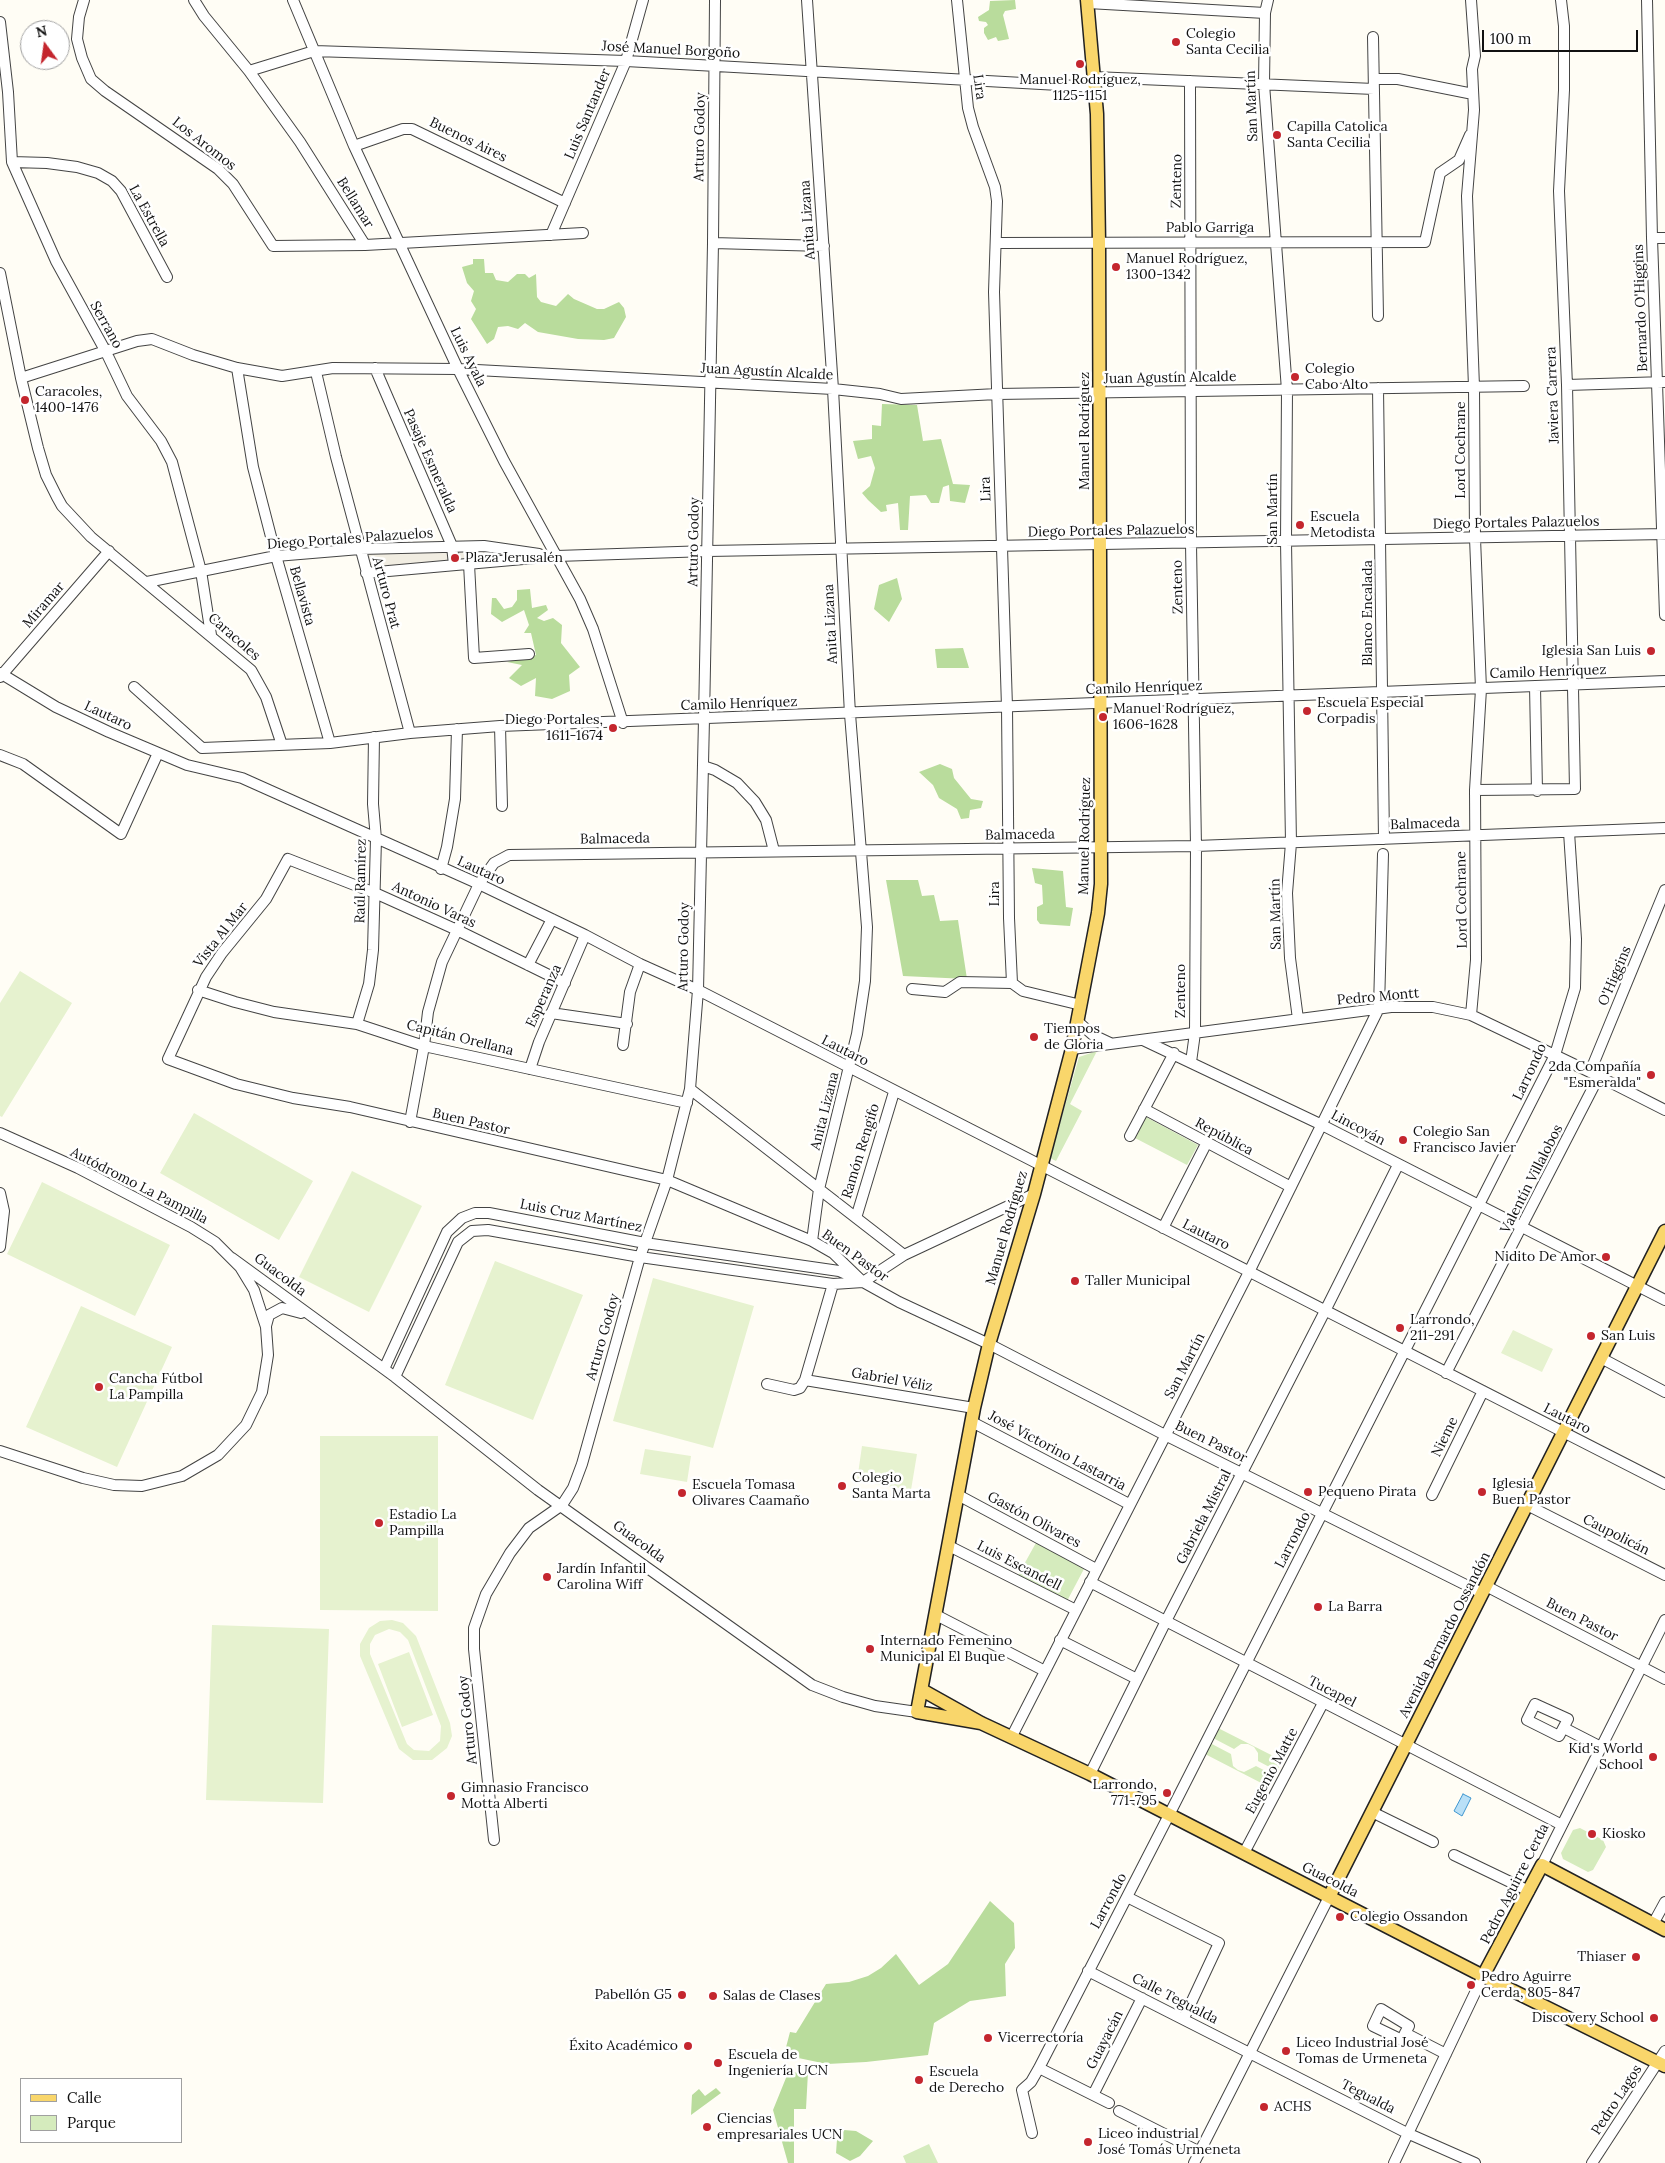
<!DOCTYPE html>
<meta charset="utf-8">
<style>
body{margin:0}
#map{position:relative;width:1665px;height:2163px;overflow:hidden;background:#fffdf5;font-family:Lora,serif}
canvas{display:block}
.legend{position:absolute;left:20px;top:2078px;width:162px;height:65px;box-sizing:border-box;background:#fff;border:1px solid #a0a0a0;margin:0;padding:6px 9px;list-style:none;font-size:15px;color:#111}
.legend li{display:flex;align-items:center;gap:10px;height:25px}
.legend b{width:25px;border:1px solid #a0a0a0}
.north{position:absolute;left:20px;top:20px;width:50px;height:50px;box-sizing:border-box;background:#fff;border:1px solid #a0a0a0;border-radius:50%;rotate:346deg;font-size:14px;font-weight:700;line-height:20px;text-align:center;color:#111}
.north::after{content:'';display:block;margin:auto;width:18px;height:22px;background:#c4262e;clip-path:polygon(50% 0,100% 100%,50% 72%,0 100%)}
.scale{position:absolute;left:1482px;top:30px;width:156px;height:22px;box-sizing:border-box;border:2px solid #111;border-top:0;padding-left:6px;font-size:15px;line-height:18px;white-space:nowrap;color:#111;-webkit-text-stroke:4px #fff;paint-order:stroke}
</style>
<div id="map">
<canvas width="1665" height="2163"></canvas>
<ul class="legend">
<li><b style="height:6px;background:#f9d66b"></b>Calle</li>
<li><b style="height:14px;background:#d5ebbd"></b>Parque</li>
</ul>
<div class="north">N</div>
<div class="scale">100 m</div>
</div>
<script>
const context = document.querySelector('canvas').getContext('2d');
context.lineJoin = 'round';
function paint(path, color) { context.fillStyle = color; context.fill(path, 'evenodd'); }
const toPath = rows => new Path2D(rows.map(r => 'M' + r).join(''));
function stroke(path, color, width, dash) { context.strokeStyle = color; context.lineWidth = width; context.lineCap = dash ? 'butt' : 'round'; context.setLineDash(dash || []); context.stroke(path); }
function drawText(font, color, halo, rows, align = 'center') {
  context.font = font + ' Lora,serif'; context.lineWidth = 5; context.setLineDash([]); context.textBaseline = 'middle'; context.strokeStyle = halo; context.fillStyle = color; for (const [text, x, y, turn = 0] of rows) {
    context.save(); context.translate(x, y); context.rotate((+turn || 0) * Math.PI / 180); context.textAlign = isNaN(turn) ? turn : align; if (halo) context.strokeText(text, 0, 0); context.fillText(text, 0, 0); context.restore();
  }
}
const green = toPath([
 [1097,1051,1070,1104,1082,1111,1056,1161,1050,1158,1079,1057],
 [1146,1117,1198,1145,1187,1165,1135,1138],
 [1037,1541,1085,1567,1066,1603,1017,1577],
 [1218,1728,1283,1761,1277,1771,1258,1761,1258,1753,1254,1747,1248,1744,1241,1744,1234,1749,1213,1738],
 [1210,1743,1231,1754,1233,1766,1238,1770,1244,1772,1256,1766,1275,1776,1269,1787,1205,1754],
 [1580,1828,1603,1840,1606,1847,1593,1870,1588,1872,1563,1859,1561,1853,1573,1830],
 [929,2144,938,2163,906,2163,903,2156]
]);
const forest = toPath([
 [1015,0,1016,9,1005,11,1003,15,1009,39,998,41,996,37,988,40,984,33,984,28,988,25,986,22,979,21,978,17,989,10,990,1],
 [473,259,484,259,485,273,493,273,496,280,508,282,517,274,525,274,529,278,536,274,537,297,541,302,556,306,568,294,574,299,597,309,604,309,619,302,624,308,626,317,614,338,604,340,578,339,538,332,525,323,518,329,508,326,498,327,494,339,487,344,471,319,476,309,471,301,474,291,467,283,462,267,473,264],
 [882,404,917,405,923,441,941,439,953,484,970,485,965,503,950,501,949,485,943,487,939,503,931,503,926,495,910,496,908,530,900,530,898,503,886,505,887,511,881,512,868,500,862,493,870,486,875,468,871,456,858,459,853,441,872,439,872,425,881,426],
 [897,578,902,599,889,622,874,609,879,585],
 [530,589,532,608,546,605,548,610,537,618,544,621,553,618,562,625,561,643,580,667,569,675,570,691,552,699,535,696,536,678,521,686,509,678,522,665,507,662,536,655,531,633,524,633,529,625,524,610,502,622,491,614,492,598,496,598,504,609,512,607,517,600,517,590],
 [963,648,969,668,937,668,935,649],
 [940,764,952,769,954,778,971,799,983,801,981,808,970,810,969,818,961,819,957,809,939,798,933,785,919,772],
 [1032,868,1063,871,1066,907,1073,908,1070,926,1040,924,1037,920,1037,907,1043,904,1042,885,1035,883],
 [886,880,918,880,922,896,934,895,940,921,958,920,967,979,903,976],
 [990,1901,1014,1923,1015,1948,1005,1964,1006,1996,970,2001,934,2023,928,2055,866,2062,827,2064,784,2055,790,2032,796,2033,826,1984,849,1982,868,1976,881,1968,896,1954,919,1985,948,1964],
 [808,2072,806,2109,794,2109,794,2163,788,2163,773,2110,788,2073],
 [716,2088,721,2093,691,2115,692,2095,699,2089,705,2096],
 [844,2130,856,2131,873,2141,860,2156,850,2161,836,2153,837,2139]
]);
const pitch = toPath([
 [20,971,72,1003,2,1117,0,1116,0,1003],
 [194,1113,313,1181,279,1240,160,1173],
 [352,1171,422,1206,369,1312,299,1277],
 [42,1182,170,1245,135,1316,7,1254],
 [495,1261,583,1295,533,1420,445,1385],
 [653,1278,754,1306,713,1448,613,1421],
 [81,1306,172,1347,117,1467,26,1427],
 [1513,1330,1553,1349,1542,1372,1501,1353],
 [320,1436,438,1436,438,1611,320,1610],
 [862,1446,917,1454,911,1490,857,1481],
 [645,1449,691,1456,687,1482,640,1474],
 [392,1620,403,1623,416,1636,450,1723,452,1736,447,1748,432,1760,413,1760,399,1749,360,1656,360,1644,369,1628,380,1621],
 [389,1629,400,1632,408,1640,441,1726,440,1741,429,1751,414,1750,407,1744,370,1654,370,1644,375,1635],
 [212,1625,329,1629,323,1803,206,1800],
 [409,1652,433,1715,402,1727,378,1664]
]);
const plaza = toPath([
 [454,542,549,552,550,562,363,577,364,546]
]);
const water = toPath([
 [1463,1794,1471,1798,1462,1816,1454,1811,1463,1794]
]);
const minor = toPath([
 [84,0,79,17,77,39,82,58,91,79,105,91,218,169,233,184,273,246,365,245,583,233],
 [194,0,204,16,249,71,300,142,365,245],
 [293,0,354,146,458,369,504,461,580,599,593,629,623,723],
 [807,0,833,389,850,714,867,927,865,981,857,1034,819,1189,812,1241],
 [957,0,968,108,973,127,995,187,997,201,994,292,1007,707,1009,918,1012,983,1023,991,1081,1005],
 [1268,0,1265,13,1264,84,1287,390,1286,542,1291,843,1287,893,1290,958,1298,1019],
 [1471,0,1475,56,1472,69,1474,110,1467,196,1474,387,1475,538,1481,689,1475,790,1476,960,1471,1015],
 [1647,0,1652,238,1665,615],
 [1088,3,1265,13],
 [0,22,8,92,12,162,56,261,106,352,127,396,161,441,172,462,201,571,211,635],
 [1373,37,1378,316],
 [249,71,314,51,626,61,1095,87],
 [1094,77,1374,89],
 [1374,79,1398,79,1473,94],
 [1190,81,1191,544,1196,846,1195,1033,1191,1062],
 [354,146,403,129,412,129,565,203],
 [12,162,47,163,77,167,98,173,112,181,121,191,167,277],
 [551,235,626,61,643,0],
 [1652,238,1665,238],
 [713,243,824,246],
 [996,243,1425,242,1440,173,1459,160,1470,135],
 [0,273,21,378,38,448,46,475,57,497,62,506,91,537,251,670,266,697,282,745],
 [237,368,253,467,276,556,330,743],
 [375,368,452,546,454,565],
 [316,372,336,457,410,733],
 [21,378,137,341,152,339,193,355,237,368,282,376,333,368,458,369,833,389,880,394,901,399,997,394,1524,386],
 [1567,385,1665,382],
 [1378,388,1384,839],
 [469,564,474,658,529,654],
 [366,573,557,556,708,551,1665,534],
 [147,582,276,556,360,549,484,546,539,554],
 [0,673,56,707,109,732,187,765,242,778,479,884,585,935,640,964,698,990,1665,1484],
 [0,677,109,551],
 [1535,686,1537,791],
 [134,687,202,748,330,743,410,733,500,726,1665,681],
 [500,726,502,806],
 [0,755,23,764,121,834,158,753],
 [703,766,715,770,737,783,755,802,766,820,774,851],
 [1475,790,1575,789,1567,385,1559,191,1564,90,1564,26,1561,0],
 [441,869,447,847,455,799,457,729],
 [528,965,552,919],
 [565,983,457,930,375,893,288,859,266,899,222,953,206,977,168,1059,236,1084,293,1098,350,1107,667,1180,812,1241,833,1253,863,1282,899,1302,989,1344,1165,1435,1482,1593],
 [912,989,945,992,960,982,1012,983],
 [198,990,235,1002,274,1012,357,1024,424,1046,687,1103],
 [551,1013,627,1024],
 [1077,1021,1093,1035,1110,1043],
 [357,1024,369,984,373,950,376,839,373,804,374,737],
 [1143,1040,1322,1125,1665,1300],
 [623,1045,630,992,640,964],
 [1072,1049,1391,1007,1433,1007,1471,1015,1590,1072,1665,1110],
 [530,1069,539,1042,585,935],
 [1590,1072,1665,890],
 [690,1089,904,1255],
 [1144,1109,1291,1187],
 [410,1122,424,1046,428,1012,442,962,479,884,494,863,509,855,1196,846,1665,828],
 [0,1133,78,1168,191,1227,215,1242,240,1267,254,1290,266,1327,268,1355,262,1392,246,1425,218,1455,182,1476,142,1486,114,1485,83,1478,0,1451],
 [1130,1136,1174,1053],
 [0,1193,4,1211,0,1247],
 [856,1218,894,1092],
 [1163,1228,1206,1144],
 [232,1258,395,1377,538,1490,812,1685,843,1697,875,1706,917,1712],
 [266,1326,269,1315,282,1308,301,1313],
 [1601,1358,1665,1392],
 [384,1369,447,1232,462,1218,475,1213,489,1213,645,1243,839,1271,855,1278],
 [1446,1373,1599,1076],
 [395,1377,458,1242,472,1231,488,1230,640,1257,833,1284,863,1282,904,1255,1034,1194],
 [805,1380,974,1408],
 [767,1384,794,1390,800,1388,805,1380,833,1284],
 [972,1422,1129,1504],
 [958,1495,1096,1569],
 [1432,1495,1483,1391],
 [1527,1505,1665,1575],
 [949,1546,1076,1610],
 [1090,1582,1562,1825],
 [1486,1586,1665,1679],
 [936,1615,1045,1671],
 [1060,1640,1137,1679],
 [1535,1704,1568,1719,1559,1736,1527,1720,1535,1704],
 [1564,1728,1601,1747],
 [1012,1736,1249,1272,1379,1008,1383,854],
 [1090,1774,1166,1621,1325,1311,1398,1165],
 [1372,1812,1433,1842],
 [494,1840,474,1649,474,1628,486,1594,510,1553,529,1528,562,1505,573,1488,582,1464,640,1257,667,1180,690,1089,698,990,704,719,713,243,715,0],
 [1244,1853,1323,1703],
 [1454,1855,1529,1891],
 [1542,1865,1665,1620],
 [1127,1897,1219,1943,1184,2018],
 [1653,1924,1665,1902],
 [1088,1971,1407,2133,1475,2163],
 [1405,2033,1402,2040,1373,2026,1381,2009,1409,2026,1405,2033,1446,2054],
 [1039,2068,1109,2103],
 [1093,2095,1142,1998],
 [1119,2111,1200,2152],
 [1032,2133,1022,2090,1031,2082,1039,2068,1169,1815,1555,1055,1575,988,1576,939,1569,832],
 [1194,2163,1329,1897],
 [1394,2163,1483,1976],
 [1592,2163,1665,2051]
]);
const major = toPath([
 [922,1690,981,1723,1090,1774,1483,1976,1665,2066],
 [981,1723,917,1712,974,1408,989,1344,1034,1194,1072,1049,1098,913,1101,884,1099,243,1097,114,1087,0],
 [1329,1897,1665,1231],
 [1483,1976,1542,1865,1665,1930]
]);
const markers = [
 [1176,42,5,"#c4262e"],
 [1080,64,5,"#c4262e"],
 [1277,135,5,"#c4262e"],
 [1116,267,5,"#c4262e"],
 [1295,377,5,"#c4262e"],
 [25,400,5,"#c4262e"],
 [1300,525,5,"#c4262e"],
 [455,558,5,"#c4262e"],
 [1651,651,5,"#c4262e"],
 [1307,711,5,"#c4262e"],
 [1103,717,5,"#c4262e"],
 [613,728,5,"#c4262e"],
 [1034,1037,5,"#c4262e"],
 [1651,1075,5,"#c4262e"],
 [1403,1140,5,"#c4262e"],
 [1606,1257,5,"#c4262e"],
 [1075,1281,5,"#c4262e"],
 [1400,1328,5,"#c4262e"],
 [1591,1336,5,"#c4262e"],
 [99,1387,5,"#c4262e"],
 [842,1486,5,"#c4262e"],
 [1308,1492,5,"#c4262e"],
 [1482,1492,5,"#c4262e"],
 [682,1493,5,"#c4262e"],
 [379,1523,5,"#c4262e"],
 [547,1577,5,"#c4262e"],
 [1318,1607,5,"#c4262e"],
 [870,1649,5,"#c4262e"],
 [1653,1757,5,"#c4262e"],
 [1167,1793,5,"#c4262e"],
 [451,1796,5,"#c4262e"],
 [1592,1834,5,"#c4262e"],
 [1340,1917,5,"#c4262e"],
 [1636,1957,5,"#c4262e"],
 [1471,1985,5,"#c4262e"],
 [682,1995,5,"#c4262e"],
 [713,1996,5,"#c4262e"],
 [1654,2018,5,"#c4262e"],
 [988,2038,5,"#c4262e"],
 [688,2046,5,"#c4262e"],
 [1286,2051,5,"#c4262e"],
 [718,2063,5,"#c4262e"],
 [919,2080,5,"#c4262e"],
 [1264,2107,5,"#c4262e"],
 [707,2127,5,"#c4262e"],
 [1088,2142,5,"#c4262e"]
];
const poiNames = [
 ["Colegio",1186,34],
 ["Santa Cecilia",1186,50],
 ["Manuel Rodríguez,",1080,80,"center"],
 ["1125-1151",1080,96,"center"],
 ["Capilla Catolica",1287,127],
 ["Santa Cecilia",1287,143],
 ["Manuel Rodríguez,",1126,259],
 ["1300-1342",1126,275],
 ["Colegio",1305,369],
 ["Cabo Alto",1305,385],
 ["Caracoles,",35,392],
 ["1400-1476",35,408],
 ["Escuela",1310,517],
 ["Metodista",1310,533],
 ["Plaza Jerusalén",465,558],
 ["Iglesia San Luis",1641,651,"right"],
 ["Escuela Especial",1317,703],
 ["Corpadis",1317,719],
 ["Manuel Rodríguez,",1113,709],
 ["1606-1628",1113,725],
 ["Diego Portales,",603,720,"right"],
 ["1611-1674",603,736,"right"],
 ["Tiempos",1044,1029],
 ["de Gloria",1044,1045],
 ["2da Compañía",1641,1067,"right"],
 ["\"Esmeralda\"",1641,1083,"right"],
 ["Colegio San",1413,1132],
 ["Francisco Javier",1413,1148],
 ["Nidito De Amor",1596,1257,"right"],
 ["Taller Municipal",1085,1281],
 ["Larrondo,",1410,1320],
 ["211-291",1410,1336],
 ["San Luis",1601,1336],
 ["Cancha Fútbol",109,1379],
 ["La Pampilla",109,1395],
 ["Colegio",852,1478],
 ["Santa Marta",852,1494],
 ["Iglesia",1492,1484],
 ["Buen Pastor",1492,1500],
 ["Escuela Tomasa",692,1485],
 ["Olivares Caamaño",692,1501],
 ["Pequeno Pirata",1318,1492],
 ["Estadio La",389,1515],
 ["Pampilla",389,1531],
 ["Jardín Infantil",557,1569],
 ["Carolina Wiff",557,1585],
 ["La Barra",1328,1607],
 ["Internado Femenino",880,1641],
 ["Municipal El Buque",880,1657],
 ["Kid's World",1643,1749,"right"],
 ["School",1643,1765,"right"],
 ["Larrondo,",1157,1785,"right"],
 ["771-795",1157,1801,"right"],
 ["Gimnasio Francisco",461,1788],
 ["Motta Alberti",461,1804],
 ["Kiosko",1602,1834],
 ["Colegio Ossandon",1350,1917],
 ["Thiaser",1626,1957,"right"],
 ["Pedro Aguirre",1481,1977],
 ["Cerda, 805-847",1481,1993],
 ["Pabellón G5",672,1995,"right"],
 ["Salas de Clases",723,1996],
 ["Discovery School",1644,2018,"right"],
 ["Vicerrectoría",998,2038],
 ["Liceo Industrial José",1296,2043],
 ["Tomas de Urmeneta",1296,2059],
 ["Éxito Académico",678,2046,"right"],
 ["Escuela de",728,2055],
 ["Ingeniería UCN",728,2071],
 ["Escuela",929,2072],
 ["de Derecho",929,2088],
 ["ACHS",1274,2107],
 ["Ciencias",717,2119],
 ["empresariales UCN",717,2135],
 ["Liceo industrial",1098,2134],
 ["José Tomás Urmeneta",1098,2150]
];
const streetNames = [
 ["José Manuel Borgoño",671,50,3],
 ["Lira",979,87,82],
 ["San Martín",1252,106,-92],
 ["Luis Santander",588,114,-67],
 ["Arturo Godoy",700,137,-89],
 ["Buenos Aires",468,140,26],
 ["Los Aromos",204,144,38],
 ["Zenteno",1177,181,-89],
 ["Bellamar",355,203,58],
 ["La Estrella",149,216,61],
 ["Anita Lizana",808,220,-94],
 ["Pablo Garriga",1210,228],
 ["Bernardo O'Higgins",1641,308,-92],
 ["Serrano",106,325,61],
 ["Luis Ayala",468,357,64],
 ["Juan Agustín Alcalde",767,372,3],
 ["Juan Agustín Alcalde",1170,378,-1],
 ["Javiera Carrera",1553,395,-92],
 ["Manuel Rodríguez",1085,431,-90],
 ["Lord Cochrane",1461,450,-90],
 ["Pasaje Esmeralda",430,461,66],
 ["Lira",986,489,-92],
 ["San Martín",1273,509,-90],
 ["Diego Portales Palazuelos",1516,523,-1],
 ["Diego Portales Palazuelos",1111,531,-1],
 ["Diego Portales Palazuelos",350,539,-4],
 ["Arturo Godoy",694,542,-89],
 ["Zenteno",1178,587,-91],
 ["Arturo Prat",386,593,75],
 ["Bellavista",302,596,74],
 ["Miramar",44,605,-49],
 ["Blanco Encalada",1368,613,-90],
 ["Anita Lizana",831,624,-93],
 ["Caracoles",234,637,41],
 ["Camilo Henríquez",1548,672,-2],
 ["Camilo Henríquez",1144,688,-2],
 ["Camilo Henríquez",739,704,-2],
 ["Lautaro",108,716,25],
 ["Balmaceda",1425,824,-2],
 ["Balmaceda",1020,835,-1],
 ["Manuel Rodríguez",1085,836,-89],
 ["Balmaceda",615,839,-1],
 ["Lautaro",481,871,24],
 ["Raúl Ramírez",361,881,-89],
 ["Lira",995,894,-90],
 ["Lord Cochrane",1462,900,-91],
 ["Antonio Varas",434,905,25],
 ["San Martín",1276,914,-91],
 ["Vista Al Mar",221,935,-52],
 ["Arturo Godoy",684,947,-89],
 ["O'Higgins",1615,976,-67],
 ["Zenteno",1181,991,-90],
 ["Esperanza",544,996,-66],
 ["Pedro Montt",1378,997,-5],
 ["Capitán Orellana",460,1038,14],
 ["Lautaro",845,1051,27],
 ["Larrondo",1530,1072,-65],
 ["Anita Lizana",825,1111,-76],
 ["Buen Pastor",471,1122,13],
 ["Lincoyán",1358,1128,28],
 ["República",1224,1137,28],
 ["Ramón Rengifo",861,1151,-73],
 ["Valentín Villalobos",1532,1179,-63],
 ["Autódromo La Pampilla",139,1186,27],
 ["Luis Cruz Martínez",581,1216,11],
 ["Manuel Rodríguez",1007,1228,-74],
 ["Lautaro",1206,1235,27],
 ["Buen Pastor",855,1256,36],
 ["Guacolda",280,1275,37],
 ["Arturo Godoy",603,1337,-74],
 ["San Martín",1185,1366,-63],
 ["Gabriel Véliz",892,1380,10],
 ["Lautaro",1567,1419,27],
 ["Nieme",1445,1437,-64],
 ["Buen Pastor",1211,1442,26],
 ["José Victorino Lastarria",1057,1451,28],
 ["Gabriela Mistral",1204,1517,-63],
 ["Gastón Olivares",1034,1520,28],
 ["Caupolicán",1616,1535,27],
 ["Larrondo",1293,1540,-63],
 ["Guacolda",639,1542,36],
 ["Luis Escandell",1019,1566,27],
 ["Buen Pastor",1582,1620,27],
 ["Avenida Bernardo Ossandón",1445,1635,-63],
 ["Tucapel",1332,1692,27],
 ["Arturo Godoy",468,1720,-96],
 ["Eugenio Matte",1272,1771,-62],
 ["Guacolda",1330,1880,27],
 ["Pedro Aguirre Cerda",1515,1884,-63],
 ["Larrondo",1109,1901,-62],
 ["Calle Tegualda",1175,1999,27],
 ["Guayacán",1105,2040,-63],
 ["Tegualda",1368,2097,27],
 ["Pedro Lagos",1617,2100,-57]
];
paint(green, '#d5ebbd');
paint(forest, '#b9dc9c');
paint(pitch, '#e6f2cf');
paint(plaza, '#f1ede2');
paint(water, '#b9e0f7');
stroke(water, '#3f96cf', 1);
stroke(minor, '#444', 12);
stroke(major, '#222', 15);
stroke(minor, '#fff', 10);
stroke(major, '#f9d66b', 12);
for (const [x, y, r, color] of markers) { const dot = new Path2D(); dot.arc(x, y, r, 0, 2 * Math.PI); context.fillStyle = color; context.fill(dot); stroke(dot, '#fff', 2); }
drawText('14px', '#111', '#fff', poiNames, 'left');
drawText('14px', '#111', '#fff', streetNames);
</script>
